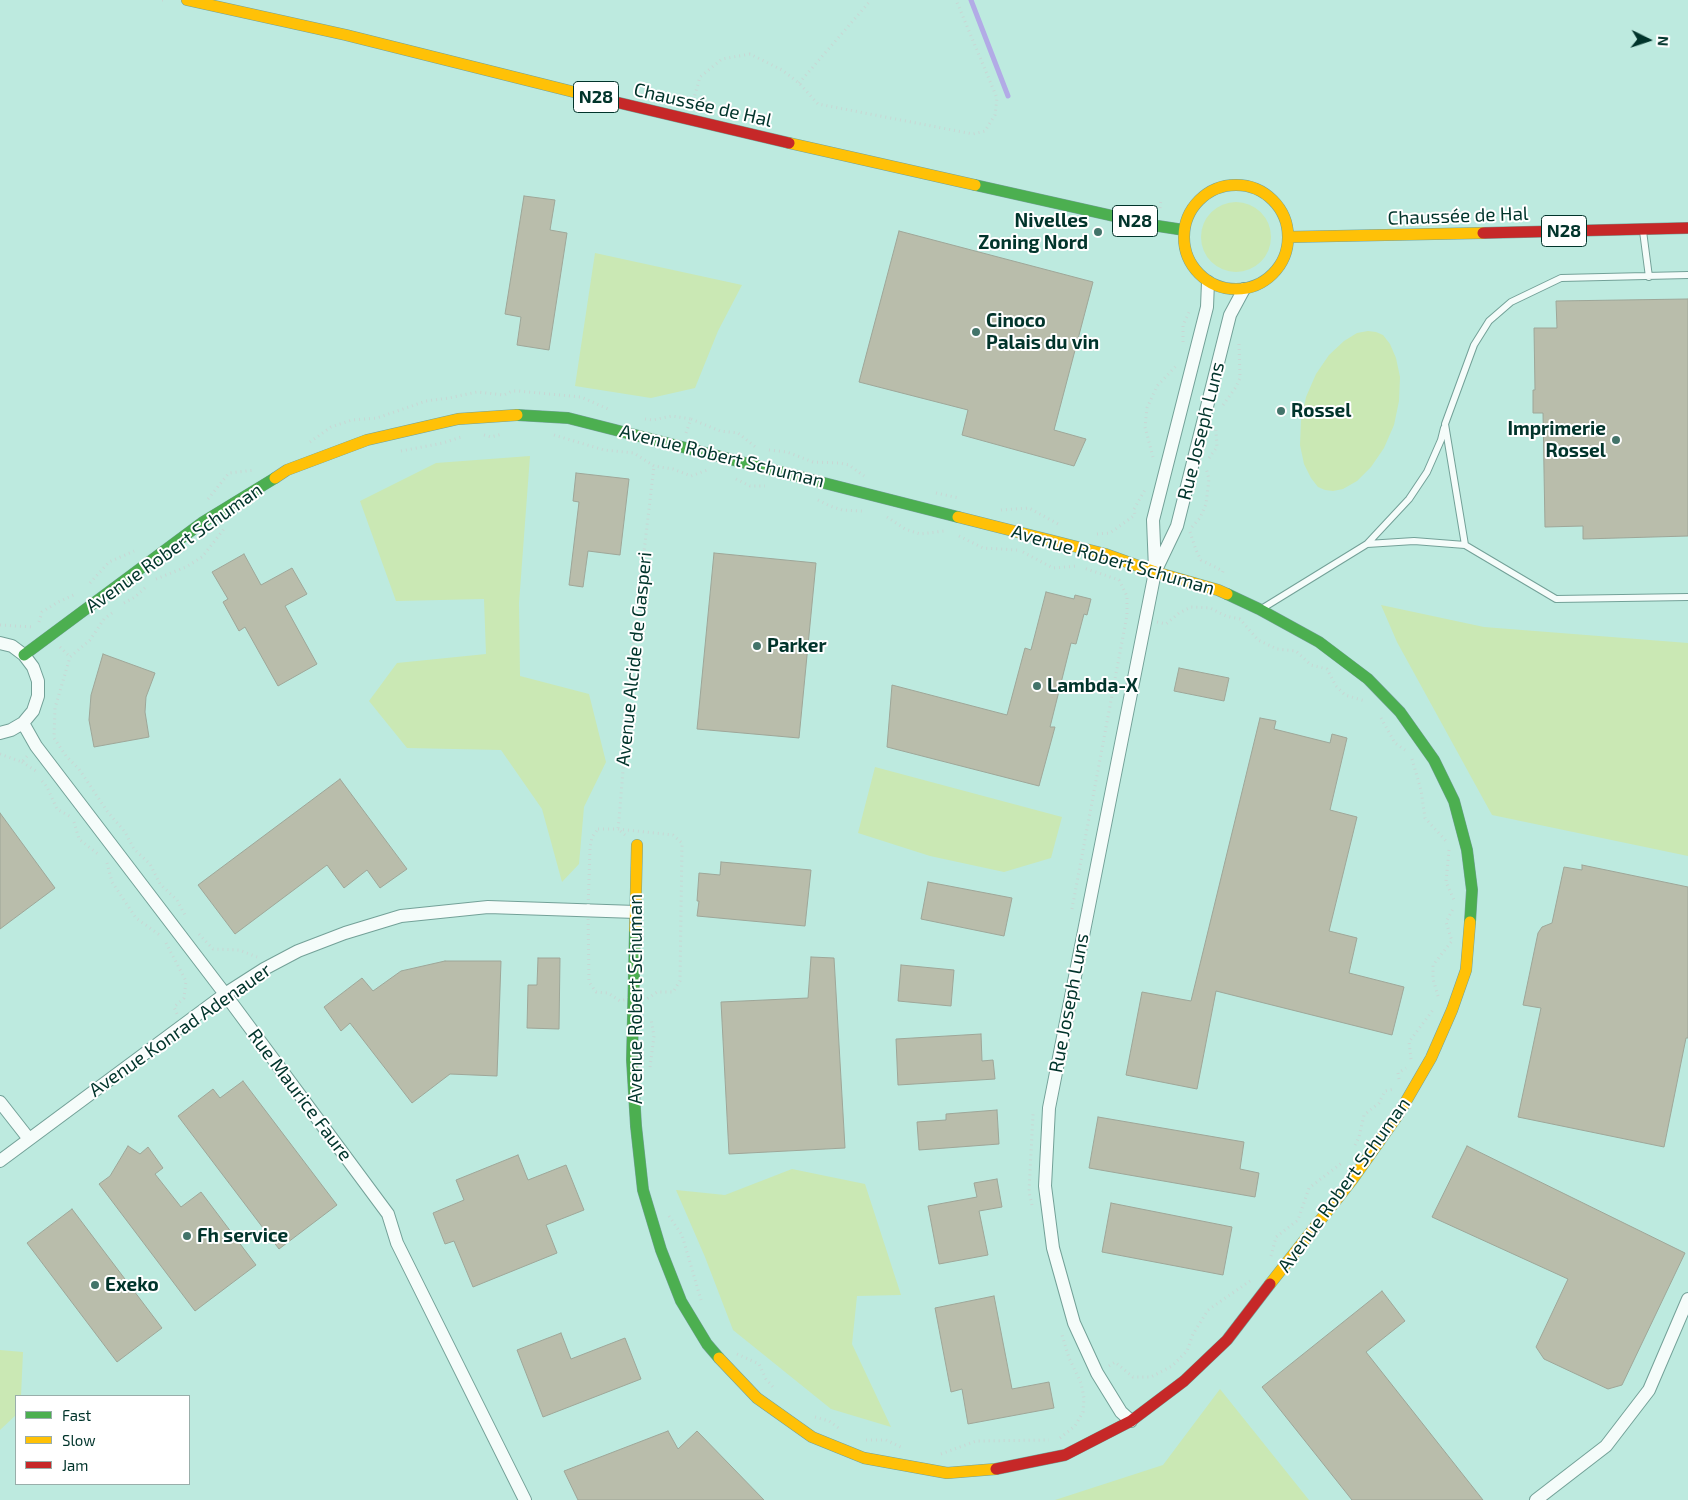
<!DOCTYPE html>
<meta charset="utf-8">
<style>
body{margin:0}
#map{position:relative;width:1688px;height:1500px;overflow:hidden;background:#bdeadf;font-family:"Exo 2",sans-serif}
canvas{display:block}
.legend{position:absolute;left:15px;top:1395px;width:175px;height:90px;box-sizing:border-box;background:#fff;border:1px solid #99aeaa;margin:0;padding:6px 9px;list-style:none;font-size:15px;color:#01342b}
.legend li{display:flex;align-items:center;gap:10px;height:25px}
.legend b{width:25px;border:1px solid #99aeaa}
.north{position:absolute;left:1623px;top:15px;width:50px;height:50px;-webkit-text-stroke:4px #fff;paint-order:stroke;rotate:94deg;font-size:14px;font-weight:700;line-height:20px;text-align:center;color:#01342b}
.north::after{content:'';display:block;margin:auto;width:18px;height:22px;background:#01342b;clip-path:polygon(50% 0,100% 100%,50% 72%,0 100%)}
</style>
<div id="map">
<canvas width="1688" height="1500"></canvas>
<ul class="legend">
<li><b style="height:6px;background:#4caf50"></b>Fast</li>
<li><b style="height:6px;background:#ffc107"></b>Slow</li>
<li><b style="height:6px;background:#c62828"></b>Jam</li>
</ul>
<div class="north">N</div>
</div>
<script>
const context = document.querySelector('canvas').getContext('2d');
context.lineJoin = 'round';
function paint(path, color) { context.fillStyle = color; context.fill(path, 'evenodd'); }
const toPath = rows => new Path2D(rows.map(r => 'M' + r).join(''));
function stroke(path, color, width, dash) { context.strokeStyle = color; context.lineWidth = width; context.lineCap = dash ? 'butt' : 'round'; context.setLineDash(dash || []); context.stroke(path); }
function drawText(font, color, halo, rows, align = 'center') {
  context.font = font + ' "Exo 2",sans-serif'; context.lineWidth = 4; context.setLineDash([]); context.textBaseline = 'middle'; context.strokeStyle = halo; context.fillStyle = color; for (const [text, x, y, turn = 0] of rows) {
    context.save(); context.translate(x, y); context.rotate((+turn || 0) * Math.PI / 180); context.textAlign = isNaN(turn) ? turn : align; if (halo) context.strokeText(text, 0, 0); context.fillText(text, 0, 0); context.restore();
  }
}
const green = toPath([
 '1201 237a35 35 0 1 1 70 0a35 35 0 1 1-70 0Z',
 [595,253,742,285,718,331,695,388,651,398,575,386],
 [1368,331,1376,332,1383,335,1390,344,1396,358,1400,377,1399,401,1394,425,1384,448,1371,467,1357,481,1343,489,1333,491,1325,490,1318,487,1311,478,1304,464,1300,445,1301,421,1306,397,1316,374,1329,355,1344,341,1357,333],
 [530,456,519,603,520,676,589,694,606,762,584,807,579,864,562,882,542,809,501,750,407,748,369,701,397,663,486,654,484,599,396,601,360,501,436,463],
 [1381,605,1484,627,1688,643,1688,856,1492,815,1397,642],
 [875,767,1062,817,1051,858,1004,872,930,856,858,833],
 [792,1169,865,1184,901,1295,857,1296,852,1344,891,1427,831,1409,733,1330,705,1257,676,1190,725,1195],
 [0,1350,23,1352,21,1396,16,1396,16,1415,0,1430],
 [1220,1389,1309,1500,1055,1500,1163,1465]
]);
const stream = toPath([
 [971,0,1008,96]
]);
const building = toPath([
 [524,196,555,200,550,230,567,233,549,350,517,345,521,317,505,314,524,196],
 [899,231,1093,282,1054,430,1086,439,1074,466,962,435,968,410,859,382,899,231],
 [1688,299,1688,536,1583,539,1583,526,1545,527,1543,413,1533,413,1533,390,1535,390,1534,328,1557,328,1556,301,1688,299],
 [576,473,629,479,620,555,588,551,583,587,569,585,579,502,573,501,576,473],
 [714,553,816,563,799,738,697,729,714,553],
 [244,554,261,585,292,568,307,594,285,606,317,664,278,686,245,627,239,631,223,602,228,599,212,572,244,554],
 [1046,592,1074,599,1075,595,1091,599,1087,615,1084,614,1076,644,1071,643,1050,727,1055,727,1039,786,887,747,892,685,1007,715,1025,648,1031,650,1046,592],
 [103,654,155,673,146,697,145,712,149,737,94,747,89,720,91,695,103,654],
 [1179,668,1229,678,1224,701,1174,691,1179,668],
 [1260,718,1276,721,1274,729,1330,743,1332,734,1347,738,1330,810,1357,817,1329,931,1357,938,1349,973,1404,987,1392,1035,1216,991,1197,1089,1126,1075,1142,992,1191,1001,1260,718],
 [340,779,407,869,380,888,367,870,344,888,327,865,235,934,198,885,340,779],
 [0,813,55,888,0,929,0,813],
 [721,862,811,870,805,926,697,916,699,901,697,901,699,873,720,875,721,862],
 [1582,865,1688,887,1688,1038,1686,1038,1664,1147,1518,1117,1541,1008,1523,1005,1538,933,1542,927,1552,923,1564,867,1582,870,1582,865],
 [928,882,1012,898,1004,936,921,919,928,882],
 [811,957,834,958,845,1148,729,1154,721,1002,808,998,811,957],
 [538,958,560,958,559,1029,527,1028,528,985,537,985,538,958],
 [445,961,501,961,497,1076,450,1074,412,1103,350,1023,341,1031,324,1007,362,978,373,991,401,971,445,961],
 [901,965,954,970,951,1006,898,1001,901,965],
 [981,1034,982,1061,993,1060,995,1079,898,1085,896,1039,981,1034],
 [243,1081,337,1205,279,1249,178,1116,213,1089,220,1098,243,1081],
 [997,1110,999,1144,919,1150,917,1122,946,1120,946,1114,997,1110],
 [1098,1117,1244,1142,1240,1169,1259,1173,1255,1197,1089,1168,1098,1117],
 [128,1146,140,1154,148,1147,163,1168,155,1174,181,1207,201,1192,256,1265,195,1311,99,1184,110,1176,128,1146],
 [1467,1146,1685,1253,1622,1385,1608,1389,1544,1359,1536,1347,1568,1279,1432,1217,1467,1146],
 [518,1155,528,1180,566,1165,584,1210,546,1225,557,1253,473,1287,454,1241,445,1244,433,1213,464,1200,456,1180,518,1155],
 [997,1179,1002,1207,979,1211,988,1255,939,1264,928,1206,977,1197,974,1183,997,1179],
 [1111,1203,1232,1227,1223,1275,1102,1252,1111,1203],
 [72,1209,162,1328,117,1362,27,1243,72,1209],
 [1382,1291,1405,1321,1366,1352,1483,1500,1352,1500,1262,1387,1382,1291],
 [994,1296,1012,1389,1049,1382,1054,1408,968,1424,962,1389,951,1392,935,1308,994,1296],
 [561,1333,571,1359,625,1338,641,1379,543,1417,517,1350,561,1333],
 [668,1431,678,1449,697,1431,764,1500,578,1500,564,1471,668,1431]
]);
const path = toPath([
 [162,0,165,0],
 [799,83,871,0],
 [692,105,700,77,722,59,750,54,782,70,799,83,818,104,973,134,985,131,995,115,997,98,956,0],
 [1160,208,1161,199],
 [1183,342,1183,325,1190,310],
 [1223,405,1236,387,1240,378,1239,344],
 [645,419,653,420,672,416,691,419],
 [686,433,691,419,720,431,738,433,758,449],
 [484,435,491,437,502,434],
 [554,435,604,450,634,453,654,466,673,469,691,476,707,470],
 [310,442,331,427,352,420,377,418,426,401,449,398,477,392,504,395,512,391,518,391,581,397,608,409],
 [769,450,787,452,813,462,839,463,849,465,864,476],
 [401,451,443,443,461,437],
 [1153,457,1145,427,1147,408,1157,386,1177,365],
 [1209,458,1217,447,1216,430],
 [736,479,750,486,765,486],
 [936,493,959,498],
 [208,499,229,473,255,470],
 [818,500,830,506,842,510,862,511],
 [1001,510,1029,508,1058,524],
 [887,517,905,529,920,534,944,531],
 [1192,527,1200,518,1206,504,1209,479,1206,468],
 [1190,532,1196,550,1201,560,1223,571,1222,574],
 [1097,534,1110,533,1135,515,1134,509,1146,488],
 [959,536,983,548,1017,550],
 [1023,552,1053,568,1078,566],
 [156,579,186,567,202,557,224,529],
 [90,583,109,562,134,551],
 [124,603,135,597,147,586],
 [112,613,104,619,90,640,70,657,55,708,54,738,66,756,79,769,107,811,125,832,134,849,150,864,160,884,177,900,186,917],
 [39,622,42,612,58,602,76,594],
 [1157,622,1166,624,1179,613,1191,607,1210,608,1226,616,1240,619,1258,640,1277,649,1296,651,1311,665,1327,669,1336,686,1345,695,1365,701],
 [0,625,34,627],
 [60,647,70,657],
 [1381,718,1395,743,1405,750],
 [0,754,22,762,28,755],
 [1412,759,1421,790,1425,818,1447,842],
 [22,762,36,771],
 [42,781,47,787,57,809,71,817],
 [74,822,79,839,99,855],
 [598,829,618,829,673,835,682,843,680,981,673,992,657,992,647,999,634,997,620,1001,608,993,596,992,589,982,588,911,590,847,592,837,598,829],
 [625,835,618,829,619,820,633,646,654,466],
 [1449,850,1446,882,1454,900],
 [107,863,112,882,136,918,161,936],
 [1072,909,1127,615,1127,596,1119,580,1084,568],
 [199,934,213,949,239,950,257,957],
 [166,943,186,981,184,998,174,1007,177,1014],
 [1438,996,1433,979,1433,965,1452,941,1446,922,1454,907],
 [1411,1059,1409,1042,1433,1010],
 [650,1067,654,1036,651,1019],
 [1399,1079,1398,1073,1406,1068],
 [1355,1145,1359,1137,1364,1115,1379,1103,1385,1091,1394,1089],
 [1032,1205,1029,1192,1033,1114],
 [669,1216,682,1235,701,1300],
 [1271,1256,1276,1237,1298,1220,1309,1188,1343,1162],
 [737,1354,759,1364,766,1379,773,1387],
 [1109,1366,1115,1362,1133,1377,1151,1377,1172,1366,1187,1351,1193,1334,1208,1310,1250,1281],
 [815,1417,829,1421,841,1430],
 [1060,1438,1075,1426,1083,1412,1084,1398,1081,1383,1069,1358,1062,1335],
 [866,1440,886,1440,903,1448],
 [941,1454,976,1441,1049,1440]
]);
const lane = toPath([
 [1643,231,1649,277],
 [1367,544,1409,499,1427,472,1441,440,1444,428],
 [1465,545,1445,424,1474,345,1489,321,1511,302,1561,278,1688,275],
 [1263,608,1367,544,1414,541,1465,545,1556,599,1688,597]
]);
const street = toPath([
 [1155,569,1153,520,1207,307,1208,282],
 [0,643,12,646,24,655,33,667,38,681,38,696,33,711,23,723,11,730,0,733],
 [23,723,36,746,225,994,388,1214,397,1243,525,1500],
 [0,1102,29,1139],
 [0,1161,225,994,264,969,298,951,345,933,401,916,488,907,636,912],
 [1131,1421,1121,1412,1097,1373,1074,1323,1053,1248,1045,1186,1049,1108,1155,572,1177,526,1230,315,1244,289],
 [1536,1500,1606,1446,1649,1390,1688,1299]
]);
const fast = toPath([
 [975,185,1158,226,1184,230],
 [517,415,568,418,958,517],
 [1227,594,1259,609,1319,642,1368,679,1400,712,1434,760,1454,801,1467,850,1472,890,1470,922],
 [24,655,203,522,275,478],
 [635,930,632,1060,636,1126,643,1190,661,1250,681,1301,707,1344,719,1358]
]);
const slow = toPath([
 [187,0,346,35,590,96],
 [789,143,975,185],
 '1184 237a52 52 0 1 1 104 0a52 52 0 1 1-104 0Z',
 [1288,237,1483,233],
 [275,478,287,470,367,440,458,419,517,415],
 [958,517,1105,554,1155,572,1218,590,1227,594],
 [635,930,637,845],
 [1270,1284,1352,1180,1398,1115,1431,1058,1452,1010,1466,970,1470,922],
 [719,1358,757,1398,812,1437,864,1458,947,1473,996,1469]
]);
const jam = toPath([
 [590,96,789,143],
 [1483,233,1688,228],
 [996,1469,1065,1455,1131,1421,1184,1381,1227,1340,1270,1284]
]);
const markers = [
 [1098,232,5,"#43746a"],
 [976,332,5,"#43746a"],
 [1281,411,5,"#43746a"],
 [1616,440,5,"#43746a"],
 [757,646,5,"#43746a"],
 [1037,686,5,"#43746a"],
 [187,1236,5,"#43746a"],
 [95,1285,5,"#43746a"]
];
const shields = [
 [596,97,45],
 [1135,221,45],
 [1564,231,45]
];
const shieldNames = [
 ["N28",596,97],
 ["N28",1135,221],
 ["N28",1564,231]
];
const streetNames = [
 ["Chaussée de Hal",703,105,13],
 ["Chaussée de Hal",1458,216,-2],
 ["Rue Joseph Luns",1201,431,-76],
 ["Avenue Robert Schuman",722,456,14],
 ["Avenue Robert Schuman",174,548,-35],
 ["Avenue Robert Schuman",1113,560,16],
 ["Avenue Alcide de Gasperi",634,659,-84],
 ["Avenue Robert Schuman",636,999,-90],
 ["Rue Joseph Luns",1069,1003,-79],
 ["Avenue Konrad Adenauer",180,1030,-35],
 ["Rue Maurice Faure",300,1095,53],
 ["Avenue Robert Schuman",1344,1185,-54]
];
const poiNames = [
 ["Nivelles",1088,221,"right"],
 ["Zoning Nord",1088,243,"right"],
 ["Cinoco",986,321],
 ["Palais du vin",986,343],
 ["Rossel",1291,411],
 ["Imprimerie",1606,429,"right"],
 ["Rossel",1606,451,"right"],
 ["Parker",767,646],
 ["Lambda-X",1047,686],
 ["Fh service",197,1236],
 ["Exeko",105,1285]
];
paint(green, '#cae8b4');
stroke(stream, '#b2abe6', 5);
paint(building, '#b9bdab');
stroke(building, '#9ea698', 1);
stroke(lane, '#73a198', 8);
stroke(street, '#73a198', 14);
stroke(fast, '#73a198', 12);
stroke(slow, '#73a198', 12);
stroke(jam, '#73a198', 12);
stroke(path, '#c8d7d4', 3, [1, 4]);
stroke(lane, '#f5fcfa', 6);
stroke(street, '#f5fcfa', 12);
stroke(fast, '#4caf50', 11);
stroke(slow, '#ffc107', 11);
stroke(jam, '#c62828', 11);
for (const [x, y, r, color] of markers) { const dot = new Path2D(); dot.arc(x, y, r, 0, 2 * Math.PI); context.fillStyle = color; context.fill(dot); stroke(dot, '#fff', 2); }
for (const [x, y, w] of shields) { const box = new Path2D(); box.roundRect(x - w / 2, y - 15.5, w, 31, 4); context.fillStyle = '#fff'; context.fill(box); stroke(box, '#01342b', 1); }
drawText('bold 18px', '#01342b', null, shieldNames);
drawText('19px', '#01342b', '#fff', streetNames);
drawText('bold 19px', '#01342b', '#fff', poiNames, 'left');
</script>
